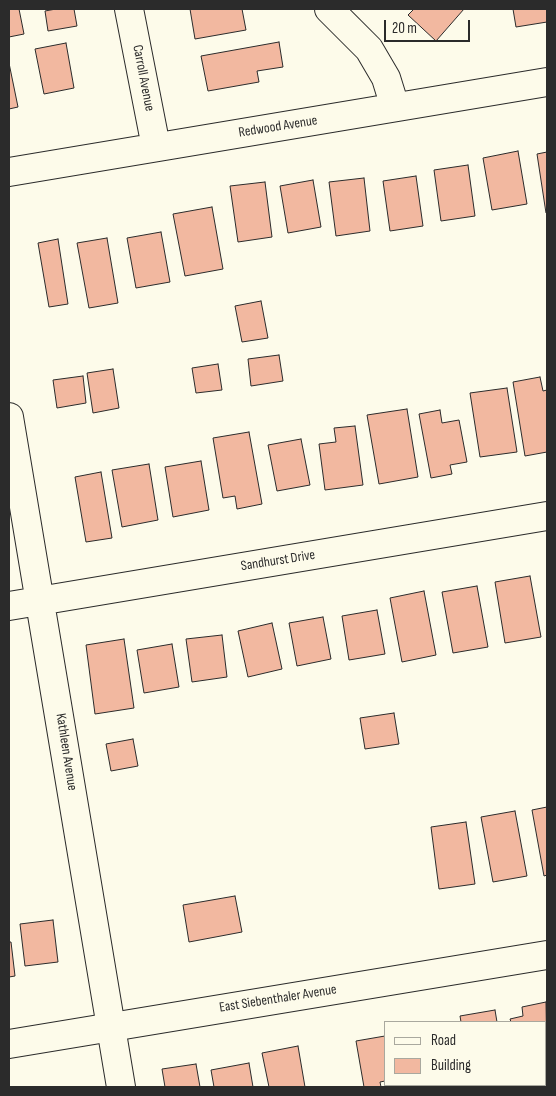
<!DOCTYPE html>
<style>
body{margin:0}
#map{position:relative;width:556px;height:1096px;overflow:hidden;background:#fdfbea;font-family:"Sofia Sans Condensed",sans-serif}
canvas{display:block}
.frame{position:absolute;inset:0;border:10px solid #2b2b2b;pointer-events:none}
.legend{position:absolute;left:384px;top:1021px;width:162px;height:65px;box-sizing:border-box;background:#fdfbea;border:1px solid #a9a89e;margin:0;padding:6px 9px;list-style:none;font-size:15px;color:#2b2b2b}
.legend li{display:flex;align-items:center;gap:10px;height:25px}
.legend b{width:25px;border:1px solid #a9a89e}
.scale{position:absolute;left:384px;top:20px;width:86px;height:22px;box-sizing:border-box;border:2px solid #2b2b2b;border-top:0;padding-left:6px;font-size:15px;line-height:18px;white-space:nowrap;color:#2b2b2b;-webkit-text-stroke:4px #fdfbea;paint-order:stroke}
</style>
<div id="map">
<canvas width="556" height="1096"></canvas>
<div class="frame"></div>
<ul class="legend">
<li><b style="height:6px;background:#fdfbea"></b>Road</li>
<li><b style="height:14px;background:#f2b8a0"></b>Building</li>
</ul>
<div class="scale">20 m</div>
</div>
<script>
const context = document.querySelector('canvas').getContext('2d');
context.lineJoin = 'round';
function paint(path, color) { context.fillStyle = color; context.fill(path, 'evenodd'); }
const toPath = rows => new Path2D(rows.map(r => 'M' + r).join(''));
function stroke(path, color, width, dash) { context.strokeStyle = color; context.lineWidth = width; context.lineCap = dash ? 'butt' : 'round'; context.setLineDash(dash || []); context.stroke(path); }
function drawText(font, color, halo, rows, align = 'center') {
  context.font = font + ' "Sofia Sans Condensed",sans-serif'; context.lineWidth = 4; context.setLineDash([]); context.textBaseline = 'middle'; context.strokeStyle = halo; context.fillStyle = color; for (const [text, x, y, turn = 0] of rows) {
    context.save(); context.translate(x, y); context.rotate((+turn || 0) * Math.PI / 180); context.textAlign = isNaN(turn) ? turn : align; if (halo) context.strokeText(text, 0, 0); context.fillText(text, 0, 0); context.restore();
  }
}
const building = toPath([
 [9,9,19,9,24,34,9,37,9,9],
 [56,9,74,9,77,26,48,31,45,11,56,9],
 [190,9,242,9,246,30,195,39,190,9],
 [414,9,464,9,436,41,408,15,414,9],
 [513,9,547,9,547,22,516,27,513,9],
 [279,42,283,67,257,71,259,82,208,91,201,56,279,42],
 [66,43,74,88,44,94,35,49,66,43],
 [9,63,18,107,9,109,9,63],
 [518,151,527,204,492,210,483,158,518,151],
 [547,152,547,213,546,213,537,154,547,152],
 [468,165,475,216,441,221,434,170,468,165],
 [416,176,423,226,390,231,383,181,416,176],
 [364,178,370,231,336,236,329,182,364,178],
 [313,180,321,227,288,233,280,186,313,180],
 [265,182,272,237,238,242,230,186,265,182],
 [212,207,223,269,185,276,173,214,212,207],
 [161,232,170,282,136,288,127,238,161,232],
 [107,238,118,303,89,308,77,243,107,238],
 [58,239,68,304,49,307,38,243,58,239],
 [261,301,268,338,242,342,235,306,261,301],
 [279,355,283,381,251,386,248,359,279,355],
 [218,364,222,390,196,393,192,368,218,364],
 [113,369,119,408,93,413,87,373,113,369],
 [83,376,86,403,57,408,53,380,83,376],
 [540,377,543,391,547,390,547,452,525,456,513,382,540,377],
 [507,388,517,452,480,457,470,393,507,388],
 [407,409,418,477,379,484,367,415,407,409],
 [440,410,442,423,459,420,467,462,450,465,452,474,431,478,419,414,440,410],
 [355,426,363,485,325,490,319,444,336,442,334,428,355,426],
 [249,432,262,504,237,509,235,496,223,498,213,438,249,432],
 [301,439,310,485,277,491,268,445,301,439],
 [201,461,209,510,173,517,165,467,201,461],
 [149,464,158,520,122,527,112,470,149,464],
 [101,472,112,538,86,542,75,477,101,472],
 [530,576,541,637,505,643,495,582,530,576],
 [477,586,488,647,453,653,442,592,477,586],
 [424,591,436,655,402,662,390,598,424,591],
 [377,610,385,654,349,660,342,616,377,610],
 [323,617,331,659,297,666,289,623,323,617],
 [272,623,282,669,248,677,238,631,272,623],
 [222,635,227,677,192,682,186,639,222,635],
 [124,639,134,708,95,714,86,645,124,639],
 [172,644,179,687,144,693,137,650,172,644],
 [394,713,399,744,365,749,360,718,394,713],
 [133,739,138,766,111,771,106,744,133,739],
 [547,807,547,875,544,876,532,810,547,807],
 [515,811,527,876,493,882,481,817,515,811],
 [466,822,475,884,439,889,431,827,466,822],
 [235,896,242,932,189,942,183,905,235,896],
 [53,920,58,962,25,966,20,924,53,920],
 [9,942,11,942,15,976,9,977,9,942],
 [546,1002,547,1071,545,1071,545,1022,511,1022,510,1019,523,1016,522,1007,546,1002],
 [495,1010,497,1022,461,1022,460,1016,495,1010],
 [385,1036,385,1081,380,1082,381,1087,364,1087,356,1041,385,1036],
 [298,1046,305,1087,269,1087,262,1053,298,1046],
 [249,1063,253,1087,214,1087,211,1070,249,1063],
 [196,1064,200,1087,165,1087,162,1069,196,1064],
 [420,1085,459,1085,460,1087,420,1087,420,1085]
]);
const minor = toPath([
 [129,9,156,147],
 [329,9,369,49,386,78,395,107],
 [9,172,547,82],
 [9,417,121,1087],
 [9,606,547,516]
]);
const major = toPath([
 [9,1044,547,955]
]);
const streetNames = [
 ["Carroll Avenue",143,78,79],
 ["Redwood Avenue",278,127,-9],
 ["Sandhurst Drive",278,561,-9],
 ["Kathleen Avenue",66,752,81],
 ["East Siebenthaler Avenue",278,999,-9]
];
paint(building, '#f2b8a0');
stroke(building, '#2b2b2b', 1);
stroke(minor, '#2b2b2b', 30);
stroke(major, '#2b2b2b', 30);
stroke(minor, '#fdfbea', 28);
stroke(major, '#fdfbea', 28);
drawText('14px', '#2b2b2b', '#fdfbea', streetNames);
</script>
